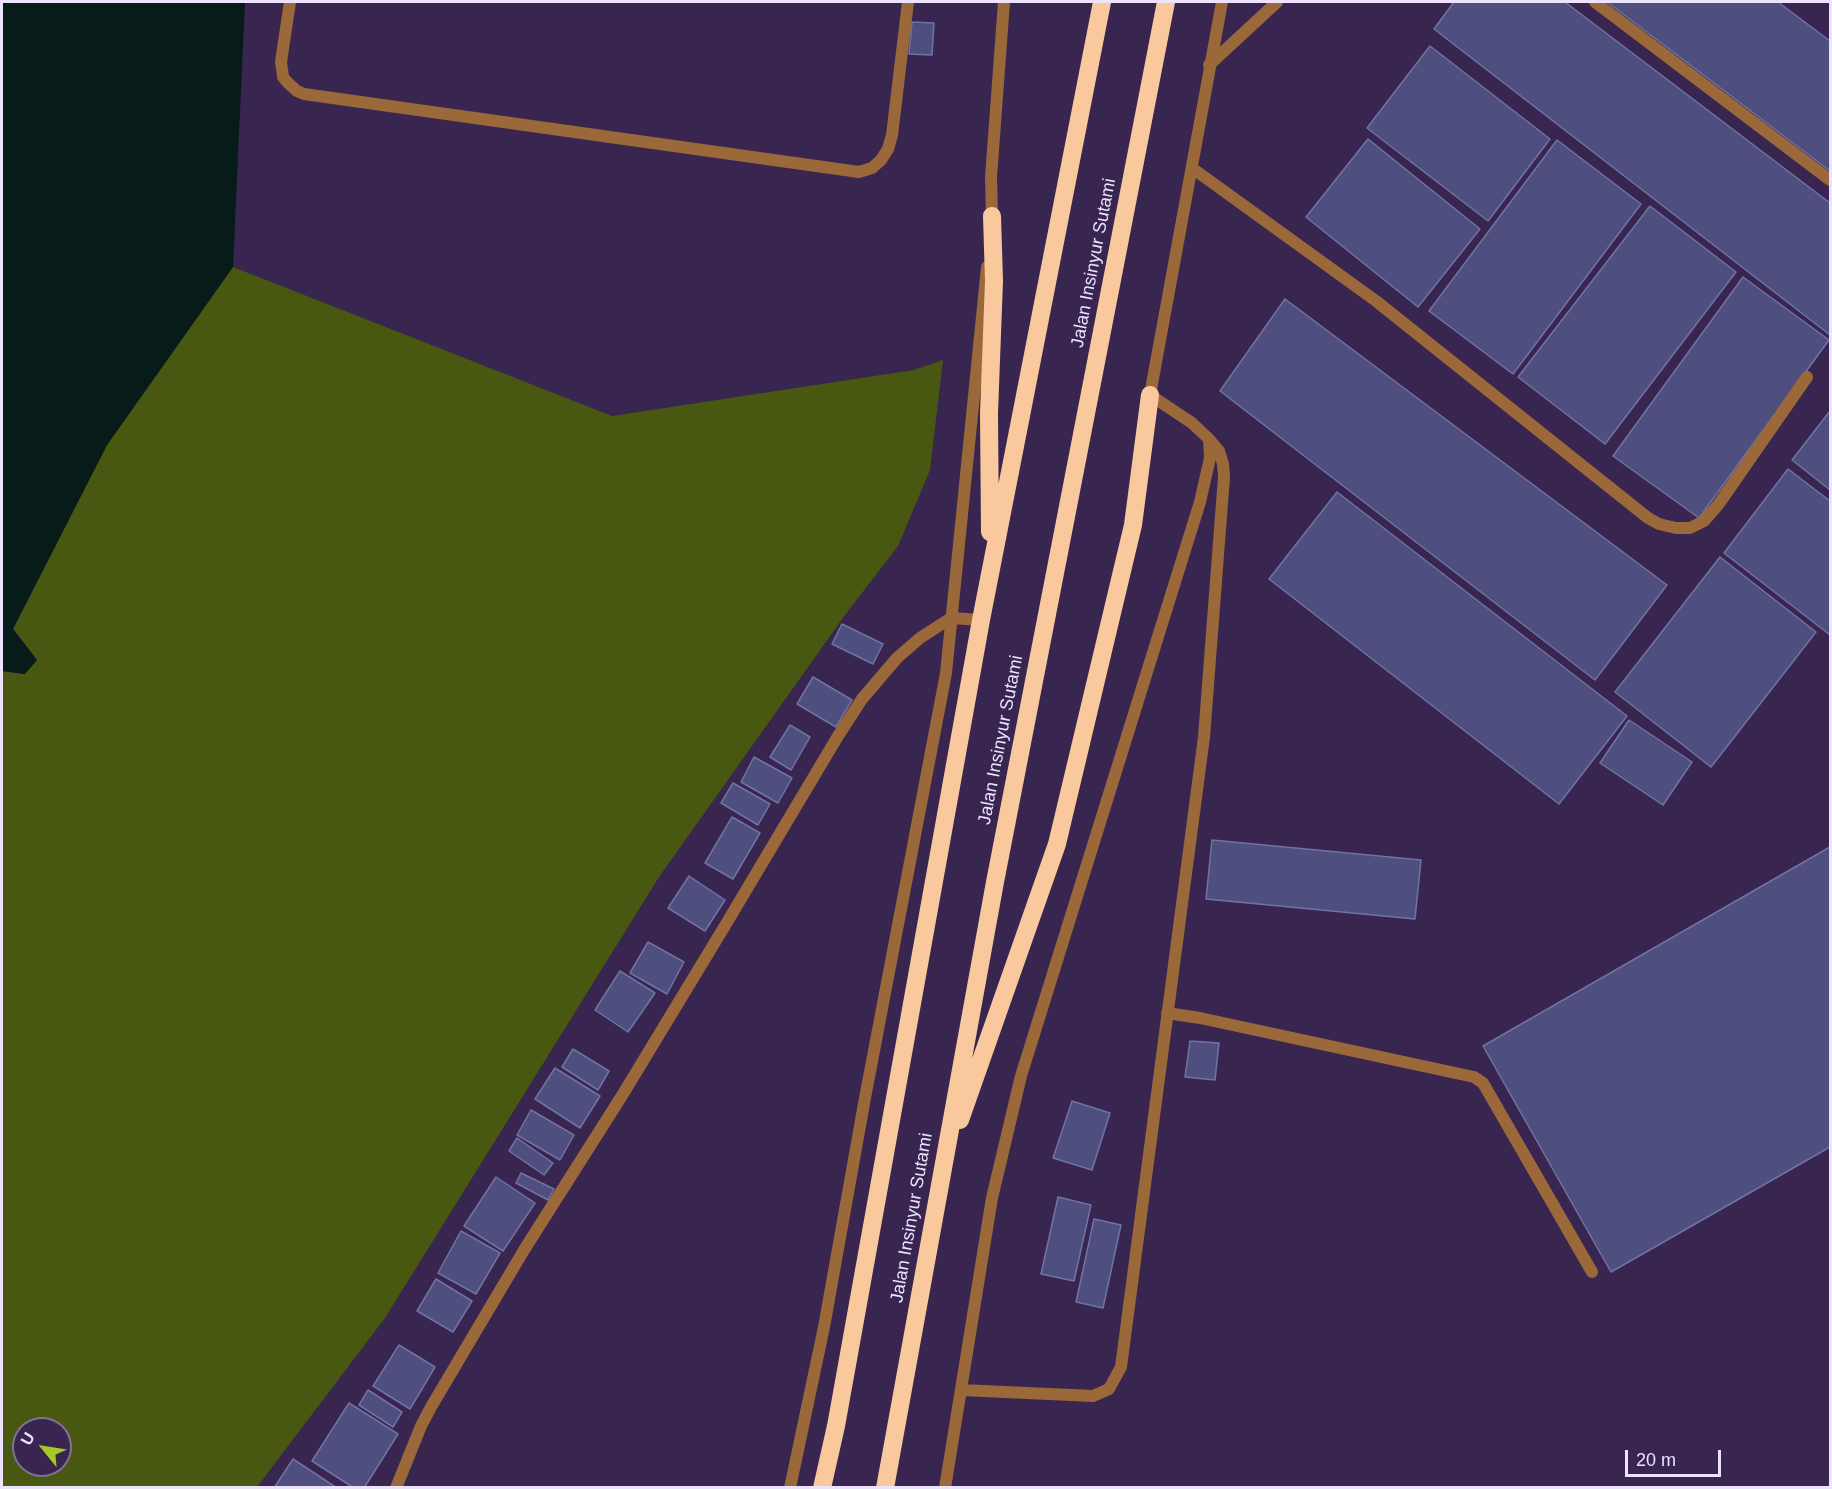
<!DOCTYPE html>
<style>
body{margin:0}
#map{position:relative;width:1832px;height:1489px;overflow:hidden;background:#382550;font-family:Helvetica,sans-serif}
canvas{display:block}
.frame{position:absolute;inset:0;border:3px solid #ede3fe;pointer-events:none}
.north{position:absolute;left:12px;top:1417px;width:60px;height:60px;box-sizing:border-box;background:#382550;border:2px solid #807196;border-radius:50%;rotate:300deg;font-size:16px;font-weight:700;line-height:24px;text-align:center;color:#ede3fe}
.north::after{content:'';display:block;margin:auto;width:21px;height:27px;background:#a4c824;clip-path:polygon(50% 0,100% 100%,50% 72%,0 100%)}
.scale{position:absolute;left:1625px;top:1450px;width:96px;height:27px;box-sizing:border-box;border:3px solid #ede3fe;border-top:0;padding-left:8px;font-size:18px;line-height:21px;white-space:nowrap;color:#ede3fe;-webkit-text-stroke:4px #382550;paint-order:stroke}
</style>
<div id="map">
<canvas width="1832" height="1489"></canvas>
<div class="frame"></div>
<div class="north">U</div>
<div class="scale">20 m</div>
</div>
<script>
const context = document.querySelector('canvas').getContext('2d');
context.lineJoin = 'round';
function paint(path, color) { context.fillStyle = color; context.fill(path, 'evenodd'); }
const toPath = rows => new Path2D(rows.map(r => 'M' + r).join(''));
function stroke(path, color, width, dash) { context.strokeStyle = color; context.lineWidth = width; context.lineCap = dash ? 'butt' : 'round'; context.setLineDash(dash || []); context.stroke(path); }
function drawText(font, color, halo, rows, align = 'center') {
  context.font = font + ' Helvetica,sans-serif'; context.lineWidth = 6; context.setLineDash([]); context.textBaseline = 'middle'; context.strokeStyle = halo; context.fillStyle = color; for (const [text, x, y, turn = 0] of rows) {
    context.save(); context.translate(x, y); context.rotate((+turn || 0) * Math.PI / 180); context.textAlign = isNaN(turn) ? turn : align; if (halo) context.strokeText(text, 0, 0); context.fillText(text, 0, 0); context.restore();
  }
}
const green = toPath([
 [233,267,612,416,914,370,943,360,930,470,898,546,845,615,659,877,385,1318,257,1487,2,1488,2,671,24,674,37,660,13,629,107,445],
 [24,1429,60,1429,60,1465,24,1465]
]);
const water = toPath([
 [2,2,245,2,233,267,107,445,13,629,37,660,25,674,2,671]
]);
const building = toPath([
 [1454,2,1565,2,1830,203,1830,335,1434,29,1454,2],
 [1607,2,1778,2,1830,41,1830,171,1607,2],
 [912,22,934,23,932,55,909,54,912,22],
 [1430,46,1550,139,1488,221,1367,128,1430,46],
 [1368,139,1480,229,1418,307,1306,217,1368,139],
 [1557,140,1641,204,1513,374,1429,311,1557,140],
 [1650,206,1736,272,1605,444,1518,377,1650,206],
 [1743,277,1829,340,1699,518,1613,456,1743,277],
 [1285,299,1667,585,1595,680,1220,391,1285,299],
 [1830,411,1830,490,1792,460,1830,411],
 [1788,469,1830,501,1830,635,1724,553,1788,469],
 [1337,492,1627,716,1559,804,1269,579,1337,492],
 [1720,557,1816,632,1711,767,1615,692,1720,557],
 [842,624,883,644,873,664,832,644,842,624],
 [813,677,852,700,836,727,797,704,813,677],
 [1629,720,1692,762,1663,805,1600,763,1629,720],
 [790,725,810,737,791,770,770,757,790,725],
 [754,757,792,778,778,803,741,782,754,757],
 [733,783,770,804,758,825,721,803,733,783],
 [732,817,760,833,733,879,705,863,732,817],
 [1212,840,1421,860,1415,919,1206,899,1212,840],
 [1830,847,1830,1147,1611,1272,1483,1046,1830,847],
 [689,876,725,900,705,931,668,908,689,876],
 [648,942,684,962,667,994,630,973,648,942],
 [620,971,655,993,628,1032,595,1010,620,971],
 [1190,1041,1219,1043,1215,1080,1185,1077,1190,1041],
 [573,1049,609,1071,598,1090,562,1067,573,1049],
 [555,1068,600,1096,580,1128,535,1099,555,1068],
 [1072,1101,1110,1113,1092,1170,1053,1158,1072,1101],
 [531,1110,574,1135,560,1160,517,1135,531,1110],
 [517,1138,553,1163,544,1175,509,1151,517,1138],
 [521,1173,554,1189,548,1200,516,1183,521,1173],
 [496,1177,535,1203,503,1251,464,1226,496,1177],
 [1058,1197,1091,1205,1074,1281,1041,1274,1058,1197],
 [1094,1219,1121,1225,1103,1308,1076,1302,1094,1219],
 [461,1231,500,1253,476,1294,438,1273,461,1231],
 [436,1279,472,1301,453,1332,417,1311,436,1279],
 [399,1345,435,1367,410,1409,373,1386,399,1345],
 [368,1390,402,1412,393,1427,359,1405,368,1390],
 [349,1403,398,1434,364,1488,354,1488,312,1461,349,1403],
 [293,1459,337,1488,274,1488,293,1459]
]);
const service = toPath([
 [290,2,281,62,282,69,283,77,288,83,297,91,304,94,859,172,872,168,881,160,888,149,892,135,908,2],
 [1595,2,1830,180],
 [1192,168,1376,301,1648,518,1659,524,1676,528,1690,528,1704,521,1718,505,1807,377],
 [1167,1013,1200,1018,1474,1077,1483,1083,1592,1272],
 [961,1390,1093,1396,1109,1389,1121,1367,1204,737,1224,477,1223,464,1219,451,1209,439,1192,423,1150,395],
 [790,1488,824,1327,865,1098,946,673,987,267],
 [945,1488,992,1198,1021,1076,1200,502,1210,458,1209,440]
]);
const minor = toPath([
 [1209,65,1277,2],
 [396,1488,421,1426,431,1407,524,1250,623,1094,726,924,838,736,862,699,897,658,920,638,951,618,981,620]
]);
const tertiary = toPath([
 [992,216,991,177,1004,2],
 [1150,395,1222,2]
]);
const motorway = toPath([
 [990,532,989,413,994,281,992,216],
 [960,1120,1057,844,1133,525,1150,395],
 [822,1488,836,1426,981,620,1102,2],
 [885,1488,995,882,1166,2]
]);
const streetNames = [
 ["Jalan Insinyur Sutami",1094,263,-79],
 ["Jalan Insinyur Sutami",1001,740,-79],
 ["Jalan Insinyur Sutami",912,1218,-80]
];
paint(green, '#485810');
paint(water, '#071c18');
paint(building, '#4e4f7e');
stroke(building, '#7273a5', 1.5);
stroke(service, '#9a6839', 12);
stroke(minor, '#9a6839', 12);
stroke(tertiary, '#9a6839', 12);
stroke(motorway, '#fac89d', 18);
drawText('18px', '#ede3fe', '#382550', streetNames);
</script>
